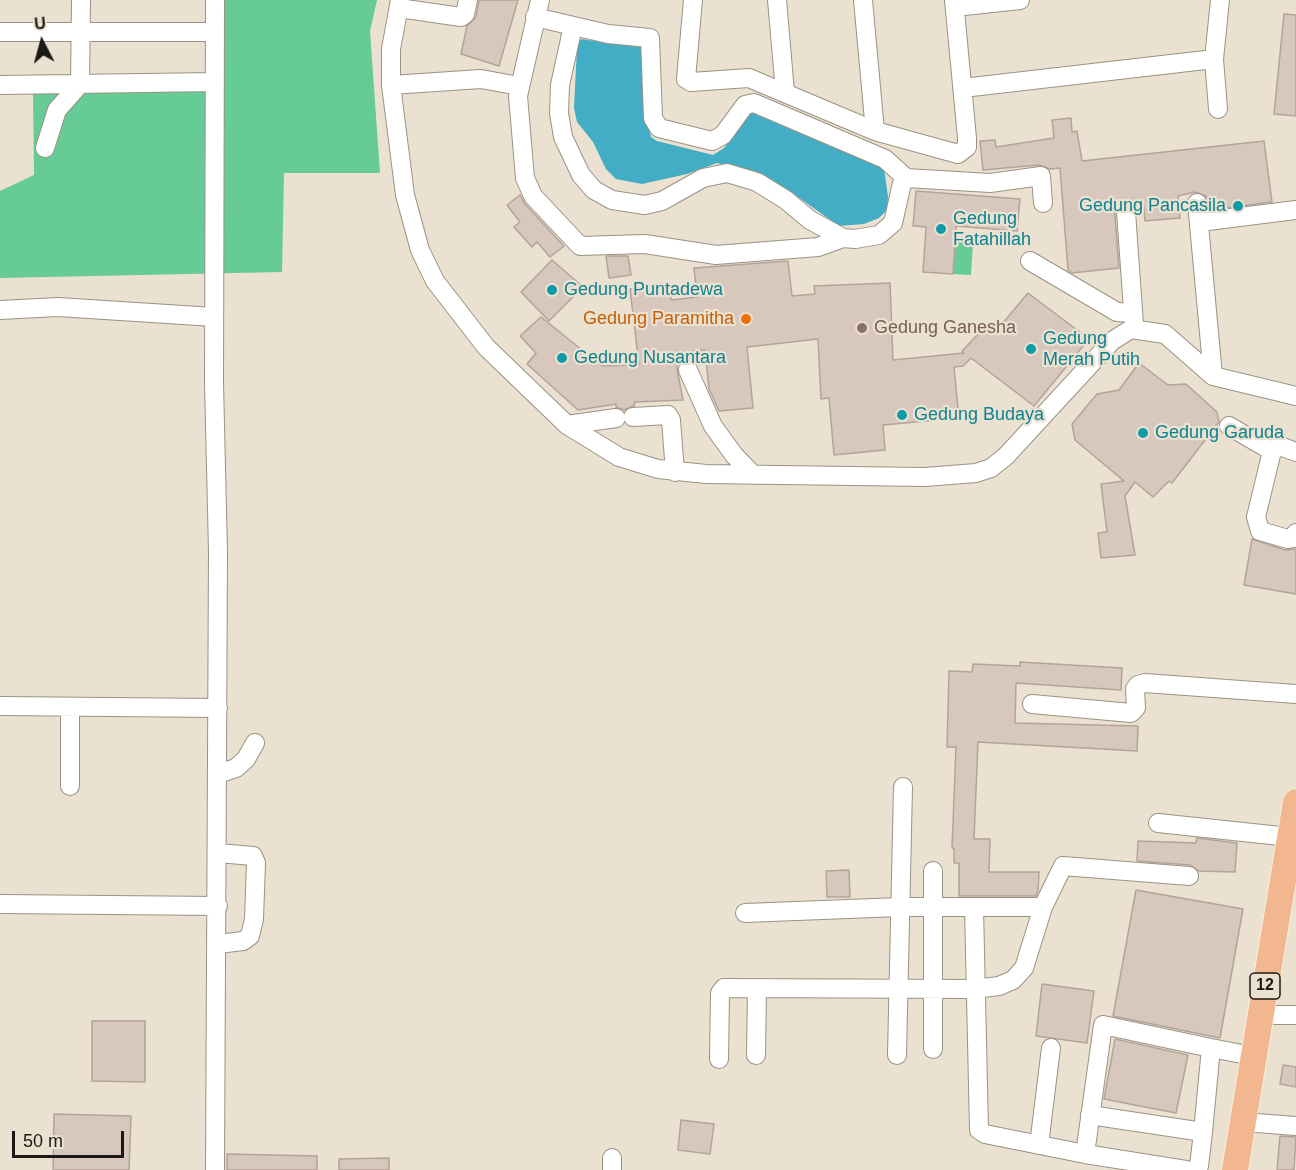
<!DOCTYPE html>
<style>
body{margin:0}
#map{position:relative;width:1296px;height:1170px;overflow:hidden;background:#ebe1d1;font-family:Arial,sans-serif}
canvas{display:block}
.north{position:absolute;left:12px;top:12px;width:60px;height:60px;-webkit-text-stroke:4px #ebe1d1;paint-order:stroke;rotate:354deg;font-size:16px;font-weight:700;line-height:24px;text-align:center;color:#1c1813}
.north::after{content:'';display:block;margin:auto;width:21px;height:27px;background:#1c1813;clip-path:polygon(50% 0,100% 100%,50% 72%,0 100%)}
.scale{position:absolute;left:12px;top:1131px;width:112px;height:27px;box-sizing:border-box;border:3px solid #1c1813;border-top:0;padding-left:8px;font-size:18px;line-height:21px;white-space:nowrap;color:#1c1813;-webkit-text-stroke:4px #ebe1d1;paint-order:stroke}
</style>
<div id="map">
<canvas width="1296" height="1170"></canvas>
<div class="north">U</div>
<div class="scale">50 m</div>
</div>
<script>
const context = document.querySelector('canvas').getContext('2d');
context.lineJoin = 'round';
function paint(path, color) { context.fillStyle = color; context.fill(path, 'evenodd'); }
const toPath = rows => new Path2D(rows.map(r => 'M' + r).join(''));
function stroke(path, color, width, dash) { context.strokeStyle = color; context.lineWidth = width; context.lineCap = dash ? 'butt' : 'round'; context.setLineDash(dash || []); context.stroke(path); }
function drawText(font, color, halo, rows, align = 'center') {
  context.font = font + ' Arial,sans-serif'; context.lineWidth = 4.5; context.setLineDash([]); context.textBaseline = 'middle'; context.strokeStyle = halo; context.fillStyle = color; for (const [text, x, y, turn = 0] of rows) {
    context.save(); context.translate(x, y); context.rotate((+turn || 0) * Math.PI / 180); context.textAlign = isNaN(turn) ? turn : align; if (halo) context.strokeText(text, 0, 0); context.fillText(text, 0, 0); context.restore();
  }
}
const green = toPath([
 [211,0,377,0,370,31,380,173,284,173,282,272,0,278,0,191,34,175,33,93,213,89],
 [956,240,973,242,971,275,953,274]
]);
const water = toPath([
 [581,39,645,48,649,129,651,137,657,141,713,155,724,148,749,114,758,112,884,168,888,197,887,210,879,218,864,224,839,226,791,192,760,175,717,163,687,174,642,184,616,179,606,169,593,142,577,122,574,108,577,47]
]);
const building = toPath([
 [479,0,518,0,499,66,461,54,467,26,476,17,479,0],
 [1284,14,1296,15,1296,116,1274,114,1284,14],
 [1071,118,1072,132,1077,131,1082,161,1264,141,1272,202,1209,210,1206,196,1195,192,1178,196,1180,218,1145,221,1143,200,1114,202,1119,268,1072,273,1068,270,1060,168,1050,169,1039,165,983,170,980,141,995,140,996,147,1054,138,1052,120,1071,118],
 [916,191,1020,199,1017,231,956,226,953,274,923,272,926,227,913,226,916,191],
 [520,195,525,204,564,246,550,257,537,242,532,247,514,227,520,222,507,205,520,195],
 [606,256,628,256,631,275,609,278,606,256],
 [552,260,583,287,549,321,521,292,552,260],
 [788,261,792,296,815,294,814,286,890,283,893,360,964,353,962,351,988,324,997,330,1028,293,1089,339,1034,406,971,358,963,366,954,367,959,418,883,425,885,450,834,455,829,398,821,399,818,339,747,347,753,408,719,411,709,389,705,350,678,353,677,369,683,400,635,402,634,406,624,410,616,407,616,404,578,410,527,364,536,353,520,336,541,317,602,366,639,365,630,289,669,286,671,300,697,297,694,268,788,261],
 [1139,363,1168,385,1186,384,1217,412,1219,422,1172,483,1169,481,1153,497,1135,482,1125,496,1135,555,1101,558,1098,533,1107,532,1101,484,1124,481,1075,440,1072,424,1097,394,1119,390,1139,363],
 [1252,539,1285,550,1296,549,1296,594,1244,585,1252,539],
 [1020,662,1122,668,1121,690,1016,683,1015,723,1138,726,1137,751,978,742,974,839,990,839,989,872,1039,872,1038,891,1036,896,959,896,959,863,954,863,954,848,952,848,956,747,947,747,949,671,972,672,973,664,1020,666,1020,662],
 [1197,838,1237,843,1235,872,1199,871,1190,865,1137,861,1138,841,1196,843,1197,838],
 [849,870,850,897,827,897,826,871,849,870],
 [1136,890,1243,909,1220,1038,1113,1016,1136,890],
 [1042,984,1094,991,1087,1043,1036,1036,1042,984],
 [92,1021,145,1021,145,1082,92,1081,92,1021],
 [1115,1039,1188,1055,1176,1113,1104,1099,1115,1039],
 [1283,1065,1296,1067,1296,1087,1280,1084,1283,1065],
 [54,1114,131,1116,129,1170,53,1170,54,1114],
 [681,1120,714,1124,710,1154,678,1150,681,1120],
 [1280,1136,1296,1137,1294,1170,1277,1170,1280,1136],
 [227,1154,317,1156,317,1170,227,1170,227,1154],
 [389,1158,389,1170,339,1170,339,1159,389,1158]
]);
const minor = toPath([
 [215,0,214,383,218,552,215,1170],
 [400,0,391,49,391,85,405,195,420,250,435,281,486,347,567,425,619,457,658,469,706,474,925,477,976,473,991,468,1006,456,1112,341,1131,329,1165,334,1213,376,1296,396],
 [540,0,518,96,525,178,533,196,580,246,645,244,716,255,818,247,843,238],
 [693,0,686,79,691,82,749,78,875,131,958,154,967,147,967,138,954,0],
 [777,0,785,92],
 [863,0,875,131],
 [955,7,1020,0],
 [399,8,461,17,465,14,468,0],
 [535,17,608,34,650,38,653,118,659,128,712,141,723,135,745,105,754,103,885,159,906,178],
 [573,26,560,85,559,113,563,137,581,175,594,190,612,200,645,205,662,201,703,178,727,173,757,182,786,200,810,220,843,238,855,239,879,235,893,223,902,183,906,178,990,183,1041,176,1043,203],
 [0,32,215,32],
 [0,85,215,82],
 [391,85,481,79,519,86],
 [963,88,1214,59],
 [1218,109,1214,59,1220,0],
 [45,148,57,110,80,84,81,0],
 [1197,203,1213,376],
 [1126,212,1134,324],
 [1200,222,1296,210],
 [1030,261,1117,312,1133,313],
 [0,310,58,307,214,317],
 [688,370,713,426,734,455,753,475],
 [633,417,668,415,671,420,675,472],
 [567,425,616,418],
 [1229,426,1272,451],
 [1296,452,1280,446,1272,451,1256,517,1260,531,1288,539,1293,538,1296,533],
 [1032,704,1131,713,1136,708,1135,689,1138,685,1145,683,1296,694],
 [0,706,218,708],
 [70,707,70,786],
 [218,774,236,768,246,759,255,743],
 [1158,823,1290,837],
 [933,871,933,1049],
 [0,904,218,906],
 [1043,907,1063,866,1189,876],
 [974,908,979,1130,985,1134,1085,1154,1186,1170],
 [218,944,243,941,250,936,254,919,256,863,253,856,218,853],
 [1275,1015,1296,1015],
 [1211,1048,1252,1056],
 [756,1055,757,988],
 [897,1055,903,787],
 [719,1059,720,993,724,988,974,989,999,986,1013,980,1024,968,1043,907,900,907,745,913],
 [1090,1115,1203,1132],
 [1256,1123,1296,1126],
 [1039,1145,1051,1048],
 [1085,1154,1103,1025,1211,1048,1203,1132,1199,1166,1194,1170],
 [612,1158,612,1170]
]);
const highway = toPath([
 [1235,1170,1296,802]
]);
const markers = [
 [1238,206,6,"#0f9aa8"],
 [941,229,6,"#0f9aa8"],
 [552,290,6,"#0f9aa8"],
 [746,319,6,"#e8710a"],
 [862,328,6,"#8d6e63"],
 [1031,349,6,"#0f9aa8"],
 [562,358,6,"#0f9aa8"],
 [902,415,6,"#0f9aa8"],
 [1143,433,6,"#0f9aa8"]
];
const shields = [
 [1265,986,30]
];
const shieldNames = [
 ["12",1265,986]
];
const cultureNames = [
 ["Gedung Pancasila",1226,206,"right"],
 ["Gedung",953,219],
 ["Fatahillah",953,240],
 ["Gedung Puntadewa",564,290],
 ["Gedung",1043,339],
 ["Merah Putih",1043,360],
 ["Gedung Nusantara",574,358],
 ["Gedung Budaya",914,415],
 ["Gedung Garuda",1155,433]
];
const foodNames = [
 ["Gedung Paramitha",734,319]
];
const educationNames = [
 ["Gedung Ganesha",874,328]
];
paint(green, '#66cb95');
paint(water, '#42adc4');
paint(building, '#d8c7bd');
stroke(building, '#b4a399', 1.5);
stroke(minor, '#9b9283', 20);
stroke(highway, '#fff', 27);
stroke(minor, '#fff', 18);
stroke(highway, '#f2b78f', 26);
for (const [x, y, r, color] of markers) { const dot = new Path2D(); dot.arc(x, y, r, 0, 2 * Math.PI); context.fillStyle = color; context.fill(dot); stroke(dot, '#ebe1d1', 2); }
for (const [x, y, w] of shields) { const box = new Path2D(); box.roundRect(x - w / 2, y - 13, w, 26, 4.5); context.fillStyle = '#ebe1d1'; context.fill(box); stroke(box, '#1c1813', 1.5); }
drawText('bold 16px', '#1c1813', null, shieldNames);
drawText('18px', '#0d838f', '#ebe1d1', cultureNames, 'left');
drawText('18px', '#c56008', '#ebe1d1', foodNames, 'right');
drawText('18px', '#785e54', '#ebe1d1', educationNames, 'left');
</script>
